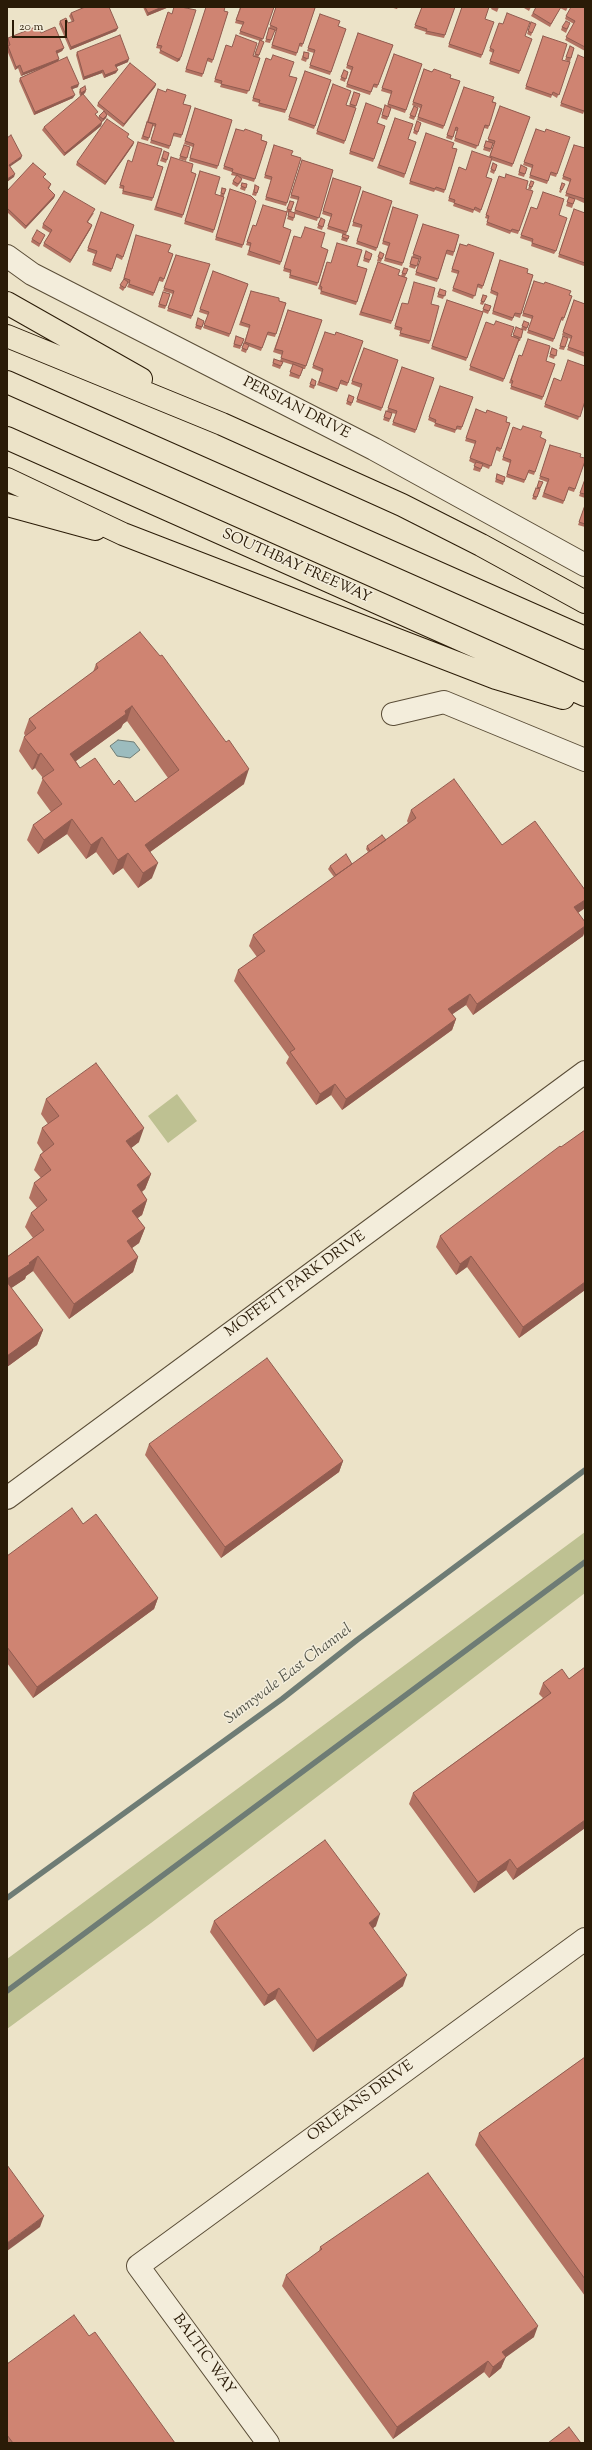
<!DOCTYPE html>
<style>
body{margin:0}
#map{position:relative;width:592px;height:2450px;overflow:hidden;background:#ece3c8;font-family:"Sorts Mill Goudy",serif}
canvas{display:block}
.frame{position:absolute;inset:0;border:8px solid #2a1b07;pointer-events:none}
.scale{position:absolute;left:12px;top:20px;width:55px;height:18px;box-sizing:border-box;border:2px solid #2a1b07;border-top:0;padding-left:5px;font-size:12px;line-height:14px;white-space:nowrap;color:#2a1b07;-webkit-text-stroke:3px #f3eddb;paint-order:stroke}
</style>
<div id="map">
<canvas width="592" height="2450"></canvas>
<div class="frame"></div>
<div class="scale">20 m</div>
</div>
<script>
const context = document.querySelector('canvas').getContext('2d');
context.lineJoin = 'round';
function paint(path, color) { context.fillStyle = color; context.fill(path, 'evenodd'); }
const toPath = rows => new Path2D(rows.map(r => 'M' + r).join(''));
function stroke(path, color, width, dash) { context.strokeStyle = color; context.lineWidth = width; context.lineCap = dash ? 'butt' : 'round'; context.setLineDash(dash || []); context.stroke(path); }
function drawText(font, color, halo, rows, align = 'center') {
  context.font = font + ' "Sorts Mill Goudy",serif'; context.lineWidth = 3; context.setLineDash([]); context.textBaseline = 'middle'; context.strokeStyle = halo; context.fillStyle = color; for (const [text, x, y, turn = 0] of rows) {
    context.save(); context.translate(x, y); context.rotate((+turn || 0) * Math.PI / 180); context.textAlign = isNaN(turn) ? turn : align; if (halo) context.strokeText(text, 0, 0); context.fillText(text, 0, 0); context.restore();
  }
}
const green = toPath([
 [177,1094,197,1121,168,1143,148,1116],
 [585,1532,585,1593,151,1923,7,2029,7,1959]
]);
const water = toPath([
 [118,740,134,742,140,750,130,758,117,756,110,746,118,740]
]);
const stream = toPath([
 [7,1898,282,1699,357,1640,585,1470],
 [7,1991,585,1562]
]);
const minor = toPath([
 [7,256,32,274,374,449,585,565],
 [393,714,444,702,585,760],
 [7,1498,585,1072],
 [268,2443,138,2266,585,1939]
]);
const highway = toPath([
 [7,303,141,379],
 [7,336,222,424,402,505,481,545,585,602],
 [7,382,585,638],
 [7,438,585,695],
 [7,479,123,534,496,678,563,698],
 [7,505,95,529]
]);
const wall = toPath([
 [143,7,169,7,147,16],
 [206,7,228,12,212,63,207,61,202,77,185,72],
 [240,7,274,7,262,41,264,42,258,58,260,58,247,94,220,87,221,84,214,82,226,45,254,56,260,41,239,34,243,25,235,23],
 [276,7,315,8,302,47,299,46,296,56,271,48,276,31,274,31,270,43,265,42],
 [390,7,398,7,397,9],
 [422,7,455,7,444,38,425,34,426,32,414,28],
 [462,7,485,19,482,55,481,58,448,47],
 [492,7,499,7,497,12,491,9],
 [525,7,531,7,529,11,524,8],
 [536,7,568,7,566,11,560,8,550,27,531,16],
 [585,7,585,51,565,40,574,24,565,19,566,16],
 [168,12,180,60,177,62,159,53,161,49,156,48],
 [71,13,118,28,116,31,70,50,59,24,60,21,68,23,72,22,69,16],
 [320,14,338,26,346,29,330,75,309,68,314,53,307,51],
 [531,22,532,33,531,36,527,34],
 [498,26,525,36,520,71,519,74,489,64,493,53,489,51],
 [569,26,566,33,561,30,562,27],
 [41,33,64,48,62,51,57,54,59,59,58,61,78,87,72,89,73,98,34,115,19,81,20,78,41,68,21,76,18,68,15,70,7,50,7,48,8,45,7,40,8,38],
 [358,33,393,45,377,88,373,87,370,95,346,87,351,70,346,68],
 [543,36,562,60,570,62,557,98,552,95,551,98,525,89],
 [570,46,574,48,570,62,565,60],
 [77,52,128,62,116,67,116,73,104,78,102,73,83,80,76,55],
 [304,52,309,53,306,62,301,60],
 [394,54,422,64,405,113,391,108,387,120,381,118,385,105,387,106,391,94,381,91],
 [578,55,585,109,583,114,560,106],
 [266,58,289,76,297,78,285,113,258,106,259,103,252,101],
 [424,69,460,81,443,129,417,120,420,108,412,105],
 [344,70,348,72,345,82,340,80],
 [305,71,331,80,314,129,288,120],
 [156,84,155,87,123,127,105,113,107,115,106,118,102,122,101,126,64,156,42,130,44,127,97,115,97,116,98,118,99,116,104,111,97,106,98,103],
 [333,84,346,105,349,106,354,92,360,94,355,108,356,108,344,144,316,134],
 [464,87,496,103,488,129,484,128,476,149,454,141,457,131,455,131,452,140,446,138],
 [80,89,86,90,85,93,80,96,79,92],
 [158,89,183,104,191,106,181,138,173,136,169,149,150,143,155,127,153,126,148,141,141,139],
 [366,103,377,123,385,126,373,162,349,154],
 [414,106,418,108,414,120,409,118],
 [500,106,530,117,512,167,491,160,486,177,492,179,480,213,474,210,473,213,453,206,454,203,448,201,459,167,466,170,489,157,494,144,493,144,490,152,483,150,486,141,488,141],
 [195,108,232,120,217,169,189,161,193,147,184,144],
 [395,118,408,139,416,142,404,178,377,168],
 [417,121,421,123,417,135,413,133],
 [236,129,267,142,254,182,241,178,242,179,241,182,237,187,232,184,233,181,236,176,231,175,232,172,223,169],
 [536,129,557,174,556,177,550,175,547,184,529,178,532,168,523,165],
 [426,133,452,148,457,149,444,193,435,190,434,192,409,184],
 [127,138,134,142,133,145,105,185,76,165,77,162],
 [184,145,190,147,186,161,179,159],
 [274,145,291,155,301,158,286,206,265,200,271,180,264,178],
 [574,145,585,148,585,200,584,203,575,199,572,208,566,206,569,197,565,196,570,182,562,179],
 [164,151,169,153,166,163,160,161],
 [171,157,191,172,196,174,182,218,154,210],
 [302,160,333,170,317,221,295,214,293,221,287,219,289,213,287,212,283,227,291,230,280,265,247,255,250,246,246,245,252,228,286,212,290,201,294,202,291,212,294,213,298,200,290,198],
 [132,162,157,165,163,167,152,201,122,194,123,189,119,188,127,163],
 [493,163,497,165,494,174,490,172],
 [521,165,527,168,524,177,518,175],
 [200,171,215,194,220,196,222,188,226,189,213,233,184,224],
 [499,176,526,189,519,231,518,234,511,232,510,234,486,225,488,219,485,218],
 [44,178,51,184,49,189,55,195,54,198,25,229,7,212,7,191],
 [333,178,361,187,346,235,349,236,347,242,341,240,343,234,327,229,331,217,322,214],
 [531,181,534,182,531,190,528,189],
 [242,183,247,184,245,191,240,189],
 [562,183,562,190,561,193,559,192],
 [255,185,259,187,256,196,252,195],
 [230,189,256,201,242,248,215,240],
 [363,191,392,201,376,251,356,244,361,228,352,226],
 [393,207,418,215,402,266,384,261,388,246,382,244],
 [531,207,559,215,556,251,554,254,531,246,532,242,520,238],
 [574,209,585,263,584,266,558,257],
 [101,212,134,225,122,260,116,257,111,272,92,265,95,254,87,251],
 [94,213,88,222,92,225,91,228,70,263,43,246,44,243,50,233,42,228,43,224],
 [321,218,325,220,322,230,317,228],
 [423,224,459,235,453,256,446,254,437,282,415,275,420,260,419,259,415,269,409,267],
 [45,235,39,247,31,242,32,239],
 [294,236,328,250,317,286,289,278,290,273,283,271],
 [135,238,173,254,163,282,159,281,153,296,127,287,129,283,128,283,123,291,119,288,123,281],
 [460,244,494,253,482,289,477,287,473,299,452,291,458,274,451,272],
 [366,251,372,254,369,263,363,261],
 [380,252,384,254,381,262,377,261],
 [176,255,192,316,191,319,167,311,173,294,163,291],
 [500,260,527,273,533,275,520,318,514,316,512,321,492,314,497,296,490,293],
 [378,262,398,275,401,276,404,268,408,269,405,277,407,278,391,324,359,315],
 [331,263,357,266,367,269,356,305,320,294,321,290,318,289,326,265],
 [213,271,248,284,229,337,203,328,208,315,199,312],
 [534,281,572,296,563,321,561,320,553,342,527,333,532,319,522,316],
 [440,289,446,291,443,299,437,297],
 [251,291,286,303,275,337,267,335,261,351,248,346,246,353,241,351,249,328,239,325],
 [163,292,170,294,165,309,158,307],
 [483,295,487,296,483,305,480,304],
 [447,300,482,312,485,304,491,306,488,314,483,312,466,361,431,349],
 [574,300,585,304,585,357,567,350,571,339,562,335],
 [407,304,431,304,430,341,429,344,399,336,401,331,394,329,401,306],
 [288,310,322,320,305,369,303,369,299,379,289,376,293,365,280,361,282,355,273,352],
 [198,318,204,321,201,330,195,328],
 [524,321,529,323,526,331,523,330,520,341,519,341,503,382,469,370,486,322,513,337,516,327,521,329],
 [325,332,334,335,363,341,347,386,340,384,337,392,317,385,322,372,312,368],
 [236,336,244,339,240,349,233,347],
 [563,336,568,338,564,350,559,349],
 [364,348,398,360,381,411,356,402,361,388,351,384],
 [552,348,557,350,554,359,549,357],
 [518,358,546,361,555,364,542,400,510,389,512,384,509,383],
 [274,359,283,362,280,369,272,366],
 [402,367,434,378,415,433,392,425,396,414,392,413,389,422,383,420,386,411,387,411],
 [585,374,585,401,578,420,544,407,554,378,561,381],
 [312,379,316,381,314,389,309,387],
 [440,386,473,397,461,430,456,429,455,433,434,426,435,423,428,420],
 [349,395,354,397,351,406,346,404],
 [476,409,510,423,500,452,496,450,489,469,482,466,480,472,473,470,475,464,469,461,475,444,465,441],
 [513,427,546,440,534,475,528,473,524,483,506,477,510,463,502,460],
 [550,445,580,457,585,461,574,492,568,490,563,504,542,497,547,482,539,479],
 [497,474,505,477,503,485,495,482],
 [585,479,585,498,579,496],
 [539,481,543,482,536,500,532,499,536,488,537,488],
 [585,505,585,527,578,525],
 [96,664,244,784,150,852,152,878,138,888,123,868,113,875,96,852,86,859,67,834,38,854,27,840,33,825,51,812,37,793,43,778,35,768,32,770,19,751,24,737,25,736,24,733,29,719,93,672],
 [127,721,168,778,135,802,80,768,76,761,121,728,123,724],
 [411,810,502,845,585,890,585,908,578,913,585,926,585,930,583,936,473,1015,466,1005,452,1014,456,1019,452,1030,342,1110,331,1095,316,1105,286,1063,289,1057,234,981,238,970,257,957,249,946,253,935,334,877,328,869,330,866,352,864,368,852,366,849,367,846,386,840,408,823,407,821],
 [46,1099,139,1142,131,1148,151,1174,145,1189,142,1192,147,1200,142,1215,137,1218,145,1228,139,1243,132,1248,138,1257,133,1272,69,1319,33,1271,26,1276,25,1279,11,1288,43,1330,37,1345,7,1367,7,1257,33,1238,25,1227,31,1213,37,1208,29,1198,34,1183,41,1178,34,1170,40,1155,43,1152,37,1143,42,1128,48,1124,41,1114],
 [585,1130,585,1290,519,1338,467,1267,456,1275,436,1247,440,1236],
 [149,1444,343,1461,339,1472,221,1558,145,1455],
 [83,1524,158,1598,154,1609,33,1698,7,1663,7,1556],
 [585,1667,585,1828,513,1880,506,1870,474,1893,409,1804,413,1793,543,1698,539,1694,543,1683,569,1679],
 [214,1921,376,1926,373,1928,403,1986,313,2052,275,1999,264,2006,210,1932],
 [585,2057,585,2296,475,2145,479,2133],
 [320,2247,534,2337,505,2357,501,2368,489,2378,484,2372,393,2439,282,2286,286,2275,319,2252],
 [89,2336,175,2443,7,2443,7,2364]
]);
const shadedWall = toPath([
 [162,7,169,7,147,16,148,13],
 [118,28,116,31,70,50,71,47],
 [64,48,62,51,55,54,56,51],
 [181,57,180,60,177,62,178,59],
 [59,59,58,62,21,76,23,73],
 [129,59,128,62,114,68,115,65],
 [20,65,18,68,15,70,16,67],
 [103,70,102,73,83,80,84,77],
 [118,70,116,73,104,78,105,75],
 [79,84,78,87,70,90,71,87],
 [156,84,155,87,123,127,124,124],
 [86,90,85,93,80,96,81,93],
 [75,95,73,98,34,115,35,112],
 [107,115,106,118,102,122,103,119],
 [102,122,101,126,64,156,65,153],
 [134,142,133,145,105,185,106,182],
 [22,156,21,159,8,168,9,165],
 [15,174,14,177,7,182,7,179],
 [55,195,54,198,25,229,26,226],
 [92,225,91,228,70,263,71,260],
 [132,706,127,721,123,724,121,728,65,769,70,754],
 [41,753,35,768,32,770,38,755],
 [249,769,244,784,139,860,145,845],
 [72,819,67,834,38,854,44,840],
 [102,837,96,852,86,859,91,845],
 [128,853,123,868,113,875,118,860],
 [158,863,152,878,138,888,143,873],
 [585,900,585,908,570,918,574,907],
 [585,926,585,930,583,936,473,1015,477,1004],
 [470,994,466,1005,444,1020,448,1009],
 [456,1019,452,1030,342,1110,346,1099],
 [335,1084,331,1095,316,1105,320,1094],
 [144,1128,139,1142,121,1156,126,1141],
 [151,1174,145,1189,131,1200,137,1185],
 [147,1200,142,1215,127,1226,132,1211],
 [145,1228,139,1243,121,1256,127,1241],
 [38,1256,33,1271,26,1276,25,1279,7,1291,7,1279],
 [471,1256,467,1267,456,1275,460,1264],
 [138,1257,133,1272,69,1319,74,1304],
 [585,1282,585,1290,519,1338,523,1327],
 [43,1330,37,1345,7,1367,7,1356],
 [343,1461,339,1472,221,1558,225,1547],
 [158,1598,154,1609,33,1698,37,1687],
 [585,1820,585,1828,513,1880,517,1869],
 [510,1859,506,1870,474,1893,478,1882],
 [380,1914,376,1926,365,1934,369,1923],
 [407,1975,403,1986,313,2052,317,2040],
 [279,1988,275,1999,264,2006,268,1995],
 [44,2216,40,2227,7,2251,7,2243],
 [538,2326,534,2337,498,2363,502,2352],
 [506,2357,501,2368,489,2378,493,2367],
 [488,2361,484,2372,393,2439,397,2427]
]);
const building = toPath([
 [85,7,109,7,118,28,71,47,60,21,66,18,68,23,74,21,71,13,85,7],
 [145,7,162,7,148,13,145,7],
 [174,7,181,7,196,10,181,57,178,59,160,50,162,46,157,45,168,12,172,14,174,7],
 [206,7,225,7,224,11,228,12,213,60,208,58,203,74,186,69,206,7],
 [241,7,274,7,263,39,240,31,244,22,236,20,241,7],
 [276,7,312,7,315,8,303,44,300,43,297,53,272,45,277,28,270,25,276,7],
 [422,7,455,7,445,35,426,31,427,29,415,25,422,7],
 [462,7,489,7,485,19,494,22,482,55,449,44,462,7],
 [536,7,561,7,551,24,533,13,536,7],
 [571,7,585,7,585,47,566,37,575,21,566,16,571,7],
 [507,13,530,22,525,36,532,39,520,71,490,61,494,50,490,48,499,23,503,24,507,13],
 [320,14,340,21,338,26,346,29,331,72,310,65,315,50,308,48,320,14],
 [566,21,570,23,567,29,562,27,566,21],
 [531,22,536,24,532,33,528,31,531,22],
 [38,26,41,33,55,27,64,48,56,51,59,59,23,73,20,65,16,67,8,46,10,45,8,38,38,26],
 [269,28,275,30,271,40,266,39,269,28],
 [358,33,393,45,378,85,374,84,371,92,347,84,353,67,347,65,358,33],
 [120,35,129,59,115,65,118,70,105,75,103,70,84,77,77,52,120,35],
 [236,35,257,43,253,56,260,58,249,91,221,84,222,81,215,79,226,45,232,47,236,35],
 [543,36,567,44,562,60,570,62,559,95,553,92,552,95,526,86,543,36],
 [260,40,264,42,259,55,255,54,260,40],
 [570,46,574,48,571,58,566,57,570,46],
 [304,52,309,53,308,59,303,57,304,52],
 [394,54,422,64,406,110,388,104,392,91,382,88,394,54],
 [273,55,294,62,289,76,297,78,286,110,259,103,260,100,253,98,266,58,271,60,273,55],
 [578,55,585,58,585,108,584,111,561,103,578,55],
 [67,57,79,84,71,87,75,95,35,112,20,78,67,57],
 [130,63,156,84,124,124,98,103,130,63],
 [424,69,432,72,434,69,451,75,450,78,460,81,444,126,418,117,422,105,413,102,424,69],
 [344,70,348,72,346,79,341,77,344,70],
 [305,71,331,80,315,126,289,117,305,71],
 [333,84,351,91,346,105,356,108,345,141,317,131,333,84],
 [85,86,86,90,81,93,80,89,85,86],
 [464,87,494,97,492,102,496,103,489,126,485,125,478,146,455,138,458,128,456,127,453,137,447,135,464,87],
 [158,89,166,92,167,89,186,95,183,104,191,106,182,135,174,133,170,146,151,140,156,124,148,122,158,89],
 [354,92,360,94,356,106,350,104,354,92],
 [83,94,98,112,95,114,102,122,65,153,44,127,83,94],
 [366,103,382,109,377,123,385,126,374,159,350,151,366,103],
 [385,105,391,108,388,117,382,115,385,105],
 [414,106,418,108,415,117,410,115,414,106],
 [500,106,530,117,513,164,490,156,495,141,488,139,500,106],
 [195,108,232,120,218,166,190,158,194,144,185,141,195,108],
 [104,111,107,115,103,119,99,116,104,111],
 [395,118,413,124,408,139,416,142,405,174,379,165,395,118],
 [107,119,129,134,127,137,134,142,106,182,77,162,107,119],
 [417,121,421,123,418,132,414,130,417,121],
 [147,122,153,124,149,138,143,136,147,122],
 [236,129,244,131,245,129,262,135,261,140,267,142,255,179,232,172,233,169,224,166,236,129],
 [536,129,545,132,546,129,570,137,557,174,551,172,548,181,530,175,533,165,524,162,536,129],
 [426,133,454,143,452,148,457,149,445,190,436,187,435,189,410,181,426,133],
 [11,135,22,156,9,165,15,174,7,179,7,138,11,135],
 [486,141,493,143,491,149,484,147,486,141],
 [138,142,162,149,157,165,163,167,153,198,123,191,124,186,120,185,128,160,132,162,138,142],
 [184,145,190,147,187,158,180,156,184,145],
 [274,145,293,151,291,155,301,158,287,203,266,197,272,177,265,175,274,145],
 [574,145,585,148,585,199,566,193,571,179,563,176,574,145],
 [164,151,169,153,167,160,162,158,164,151],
 [472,151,492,158,486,177,492,179,481,210,475,207,474,210,454,203,455,200,449,198,459,167,466,170,472,151],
 [171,157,193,164,191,172,196,174,183,215,156,207,171,157],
 [302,160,333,170,319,218,295,210,299,197,291,195,302,160],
 [33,163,46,174,43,177,51,184,48,188,55,195,26,226,7,208,7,191,33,163],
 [493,163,497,165,495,171,491,169,493,163],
 [521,165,527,168,525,174,519,172,521,165],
 [200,171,220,177,215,194,224,197,214,230,185,221,200,171],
 [506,174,528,181,526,189,533,191,519,231,512,229,511,231,487,222,489,216,486,215,499,176,505,178,506,174],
 [237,175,242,179,238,184,233,181,237,175],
 [333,178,361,187,347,232,328,226,332,214,323,211,333,178],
 [531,181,534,182,532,187,529,186,531,181],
 [242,183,247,184,246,188,241,186,242,183],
 [562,183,565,184,562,190,560,189,562,183],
 [255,185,259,187,257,193,254,192,255,185],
 [222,188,226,189,224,194,221,193,222,188],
 [230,189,251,196,256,201,243,245,216,237,230,189],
 [64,191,95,209,87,222,92,225,71,260,44,243,52,230,43,224,64,191],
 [363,191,392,201,377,248,357,241,362,225,353,222,363,191],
 [543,192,564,199,559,215,567,218,556,251,532,243,533,239,521,235,531,207,537,209,543,192],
 [569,197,575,199,573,204,567,202,569,197],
 [290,201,294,202,291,210,287,209,290,201],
 [263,205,287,212,283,227,291,230,281,262,249,251,251,243,247,242,253,225,256,226,263,205],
 [393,207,418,215,403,263,385,258,390,243,383,241,393,207],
 [574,209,585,213,585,263,559,254,574,209],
 [289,211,295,213,294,218,288,216,289,211],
 [101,212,134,225,123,257,117,254,112,269,93,262,97,251,88,248,101,212],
 [321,218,325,220,323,227,318,225,321,218],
 [423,224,459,235,454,252,447,250,438,279,416,272,421,257,413,254,423,224],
 [305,227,325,233,321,247,328,250,318,283,290,275,291,270,284,268,294,236,301,238,305,227],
 [37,230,45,235,40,244,32,239,37,230],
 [343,234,349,236,348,239,342,237,343,234],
 [136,235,171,245,168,252,173,254,164,279,160,277,154,293,129,284,130,280,124,278,136,235],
 [337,243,362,250,357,266,367,269,357,302,321,291,322,287,320,286,327,262,331,263,337,243],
 [460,244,467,246,468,244,494,253,483,286,478,284,475,296,453,288,459,271,452,269,460,244],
 [366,251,372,254,370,260,364,258,366,251],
 [380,252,384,254,382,259,378,257,380,252],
 [176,255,210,264,192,316,168,308,174,291,164,288,176,255],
 [412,257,419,259,417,266,410,264,412,257],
 [500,260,528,269,527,273,533,275,521,314,515,313,513,318,493,311,498,293,491,290,500,260],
 [378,262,400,270,398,275,407,278,392,321,361,312,378,262],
 [404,268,408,269,406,274,402,273,404,268],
 [213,271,248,284,230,334,204,325,209,312,200,309,213,271],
 [124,279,128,282,125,288,120,285,124,279],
 [534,281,544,284,545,282,571,291,569,295,572,296,564,318,562,317,554,339,528,330,533,316,523,313,534,281],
 [414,282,435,288,431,304,439,306,430,341,400,333,402,328,395,326,402,303,408,304,414,282],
 [440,289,446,291,445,296,438,294,440,289],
 [251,291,279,298,279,301,286,303,276,334,268,332,262,348,245,342,250,325,241,322,251,291],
 [163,292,170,294,166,306,159,304,163,292],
 [483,295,487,296,484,302,481,301,483,295],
 [447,300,483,312,467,358,432,346,447,300],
 [574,300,585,304,585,353,568,347,572,336,563,332,574,300],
 [485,304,491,306,489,311,483,309,485,304],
 [288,310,322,320,306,366,281,358,283,351,275,349,288,310],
 [198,318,204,321,202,327,196,325,198,318],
 [496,321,514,327,511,336,519,339,504,379,470,366,486,322,494,325,496,321],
 [524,321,529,323,527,328,522,326,524,321],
 [516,327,523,330,521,338,513,335,516,327],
 [325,332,335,335,336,332,363,341,348,383,341,380,338,389,319,382,323,369,313,365,325,332],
 [236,336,244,339,241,346,234,344,236,336],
 [563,336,568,338,565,347,560,346,563,336],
 [528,339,550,346,546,361,555,364,543,397,511,386,513,381,511,380,519,355,522,356,528,339],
 [244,343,249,345,247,350,242,348,244,343],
 [364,348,398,360,382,408,357,399,362,384,352,381,364,348],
 [552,348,557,350,556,356,550,354,552,348],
 [274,359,283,362,281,366,273,363,274,359],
 [568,360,585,366,585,401,580,417,545,404,554,378,561,381,568,360],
 [293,364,303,368,300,376,290,372,293,364],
 [402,367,434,378,416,430,393,422,397,411,388,408,402,367],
 [312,379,316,381,315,386,310,384,312,379],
 [440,386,473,397,462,427,457,426,456,430,435,423,436,420,429,417,440,386],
 [349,395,354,397,352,403,347,401,349,395],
 [476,409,486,413,487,410,507,417,506,422,510,423,501,449,497,447,491,466,470,458,476,441,466,438,476,409],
 [386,411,392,413,390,419,384,417,386,411],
 [523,426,542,432,540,437,546,440,535,472,529,470,525,480,507,474,511,460,503,457,513,427,521,430,523,426],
 [550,445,581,454,580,457,585,458,585,461,575,489,569,487,564,501,544,493,549,479,540,476,550,445],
 [476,462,483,464,481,469,474,466,476,462],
 [497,474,505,477,504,482,496,479,497,474],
 [585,479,585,494,580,493,585,479],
 [539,481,543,482,540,488,537,487,539,481],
 [536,488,540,489,537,497,533,496,536,488],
 [585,505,585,524,579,522,585,505],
 [140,632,160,656,162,655,226,742,229,740,249,769,145,845,158,863,143,873,128,853,118,860,102,837,91,845,72,819,44,840,33,825,62,804,42,778,54,770,41,753,38,755,24,737,36,728,29,719,98,668,96,664,140,632],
 [132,706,179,770,135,802,119,780,114,785,95,758,80,768,70,754,126,714,125,711,132,706],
 [454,779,502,845,535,821,585,890,585,900,574,907,585,922,585,926,477,1004,470,994,448,1009,456,1019,346,1099,335,1084,320,1094,290,1052,295,1049,238,970,265,951,253,935,416,818,411,810,454,779],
 [382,835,386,840,370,851,367,846,382,835],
 [346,854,352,864,336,875,330,866,346,854],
 [96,1063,144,1128,126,1141,151,1174,137,1185,147,1200,132,1211,145,1228,127,1241,138,1257,74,1304,38,1256,29,1263,30,1264,7,1279,7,1257,44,1230,31,1213,47,1200,34,1183,51,1170,40,1155,54,1144,42,1128,59,1116,46,1099,96,1063],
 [585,1130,585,1282,523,1327,471,1256,460,1264,440,1236,560,1146,561,1147,585,1130],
 [7,1282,43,1330,7,1356,7,1282],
 [267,1358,343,1461,225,1547,149,1444,267,1358],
 [72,1508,83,1524,96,1514,158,1598,37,1687,7,1647,7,1556,72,1508],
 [585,1667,585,1820,517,1869,510,1859,478,1882,413,1793,551,1693,543,1683,562,1669,569,1679,585,1667],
 [325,1840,380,1914,369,1923,407,1975,317,2040,279,1988,268,1995,214,1921,325,1840],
 [585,2057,585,2279,479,2133,585,2057],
 [7,2165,44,2216,7,2243,7,2165],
 [428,2173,538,2326,502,2352,506,2357,493,2367,488,2361,397,2427,286,2275,322,2249,320,2247,428,2173],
 [74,2315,89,2336,95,2332,175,2443,13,2443,7,2435,7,2364,74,2315],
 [569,2427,581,2443,548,2443,569,2427]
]);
const streetNames = [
 ["PERSIAN DRIVE",296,409,27],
 ["SOUTHBAY FREEWAY",296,567,24],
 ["MOFFETT PARK DRIVE",296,1285,-36],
 ["ORLEANS DRIVE",361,2102,-36],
 ["BALTIC WAY",203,2355,54]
];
const waterNames = [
 ["Sunnyvale East Channel",289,1675,-37]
];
paint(green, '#bec192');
paint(water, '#9cbcbe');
stroke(water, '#6e7c75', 1);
stroke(stream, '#6e7c75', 5.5);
stroke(minor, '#5a4d37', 24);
stroke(highway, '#2a1b07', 24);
stroke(minor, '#f3eddb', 22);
stroke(highway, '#ece3c8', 22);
paint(wall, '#b27262');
paint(shadedWall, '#915c50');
paint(building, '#cf8472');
stroke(building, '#915c50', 1);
drawText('15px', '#2a1b07', '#f3eddb', streetNames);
drawText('italic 16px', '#525347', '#f3eddb', waterNames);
</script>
